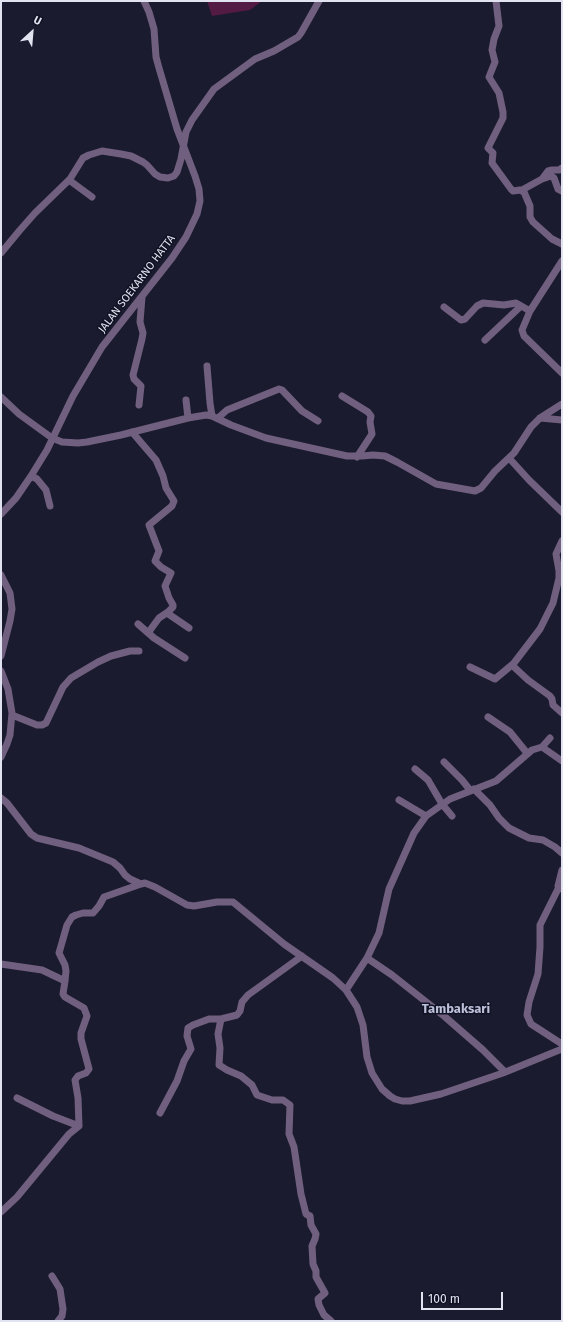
<!DOCTYPE html>
<style>
body{margin:0}
#map{position:relative;width:563px;height:1322px;overflow:hidden;background:#1a1b2f;font-family:"Fira Sans",sans-serif}
canvas{display:block}
.frame{position:absolute;inset:0;border:2px solid #e2e3f1;pointer-events:none}
.north{position:absolute;left:12px;top:12px;width:40px;height:40px;-webkit-text-stroke:3px #111224;paint-order:stroke;rotate:26deg;font-size:11px;font-weight:700;line-height:16px;text-align:center;color:#e2e3f1}
.north::after{content:'';display:block;margin:auto;width:14px;height:18px;background:#e2e3f1;clip-path:polygon(50% 0,100% 100%,50% 72%,0 100%)}
.scale{position:absolute;left:421px;top:1292px;width:82px;height:18px;box-sizing:border-box;border:2px solid #e2e3f1;border-top:0;padding-left:5px;font-size:12px;line-height:14px;white-space:nowrap;color:#e2e3f1;-webkit-text-stroke:3px #111224;paint-order:stroke}
</style>
<div id="map">
<canvas width="563" height="1322"></canvas>
<div class="frame"></div>
<div class="north">U</div>
<div class="scale">100 m</div>
</div>
<script>
const context = document.querySelector('canvas').getContext('2d');
context.lineJoin = 'round';
function paint(path, color) { context.fillStyle = color; context.fill(path, 'evenodd'); }
const toPath = rows => new Path2D(rows.map(r => 'M' + r).join(''));
function stroke(path, color, width, dash) { context.strokeStyle = color; context.lineWidth = width; context.lineCap = dash ? 'butt' : 'round'; context.setLineDash(dash || []); context.stroke(path); }
function drawText(font, color, halo, rows, align = 'center') {
  context.font = font + ' "Fira Sans",sans-serif'; context.lineWidth = 3; context.setLineDash([]); context.textBaseline = 'middle'; context.strokeStyle = halo; context.fillStyle = color; for (const [text, x, y, turn = 0] of rows) {
    context.save(); context.translate(x, y); context.rotate((+turn || 0) * Math.PI / 180); context.textAlign = isNaN(turn) ? turn : align; if (halo) context.strokeText(text, 0, 0); context.fillText(text, 0, 0); context.restore();
  }
}
const green = toPath([
 [207,1,262,1,250,10,212,16]
]);
const minor = toPath([
 [496,1,499,26,494,39,492,50,495,62,489,77,499,93,503,112,503,118,488,148,493,153,492,163,511,189,513,191,520,190,524,192,530,206,530,217,533,222,552,239,562,244],
 [542,179,548,171,552,170,559,170,562,168],
 [69,180,92,197],
 [522,190,542,179,551,176,554,178,558,189,562,191],
 [1,253,20,230,35,213,70,179,83,158,89,155,102,151,121,154,131,156,143,162,147,165,155,174,160,177,168,178,174,176,177,172,181,159,186,132,192,120,214,89,255,59,274,51,298,37,301,33,319,1],
 [562,261,530,311,522,330,524,336,562,373],
 [444,307,461,320,465,319,477,306,483,303,504,305,516,303,530,311],
 [485,340,521,306],
 [207,366,210,403,212,416],
 [342,396,368,412,371,416,370,422,372,434,357,457],
 [1,397,19,414,52,438,62,442,78,443,87,442,121,435,188,418,206,415,212,416,231,425,266,438,347,456,362,456,373,455,385,456,397,462,436,484,475,491,481,488,495,471,514,453,531,427,540,418,562,404],
 [186,400,188,418],
 [139,405,141,386,134,379,133,375,142,339,143,333,140,322,142,297],
 [218,418,227,410,279,389,282,390,302,411,318,421],
 [540,418,562,420],
 [132,432,156,460,163,476,166,488,174,501,172,506,149,525,159,551,155,561,161,567,171,573,165,586,169,598,173,605,173,607,168,612,159,618,148,633],
 [509,458,529,480,562,512],
 [31,476,37,479,46,490,50,506],
 [1,514,16,498,31,476,47,450,73,396,102,347,172,258,186,237,197,214,200,201,199,189,195,176,177,129,159,68,156,57,154,29,149,12,144,1],
 [562,541,556,554,559,571,559,578,553,603,540,629,514,663,513,666,528,680,550,696,552,699,553,705,562,713],
 [1,575,10,593,12,609,10,621,1,656],
 [167,613,189,628],
 [138,624,154,638,185,658],
 [470,667,495,679,513,664],
 [1,671,8,689,12,713,10,735,7,744,1,757],
 [12,715,37,725,42,725,46,723,63,687,71,678,98,662,111,656,130,651,139,651],
 [488,717,510,732,527,753],
 [542,747,550,738],
 [444,762,462,780,470,790],
 [415,769,428,780,442,804,452,816],
 [474,789,490,805,499,818,509,828,529,838,543,840,555,847,562,853],
 [1,798,7,803,31,834,37,838,79,848,113,862,120,868,125,875,130,879,141,884,104,897,99,906,93,913,83,913,76,915,72,917,67,925,59,953,65,965,66,971,65,981,63,994,65,997,84,1008,87,1016,81,1033,81,1039,89,1069,86,1073,78,1076,75,1080,78,1098,79,1126,69,1134,17,1197,1,1212],
 [399,800,426,816],
 [562,870,558,886,562,889],
 [141,884,145,883,155,887,187,905,194,906,217,902,233,902,284,944,333,978,346,990,357,1007,363,1025,367,1057,372,1073,382,1089,390,1096,395,1099,402,1101,410,1101,441,1094,503,1073,562,1049],
 [559,887,540,925,540,947,538,974,529,1002,527,1015,531,1024,562,1044],
 [367,958,392,975,444,1016,483,1050,505,1072],
 [1,964,42,970,65,981],
 [346,990,367,958,379,933,389,889,414,833,426,816,450,799,496,781,532,750,542,747,562,761],
 [221,1019,218,1034,220,1048,219,1065,227,1070,241,1076,252,1085,257,1095,272,1100,283,1100,290,1105,289,1134,294,1147,301,1194,306,1214,310,1216,311,1225,316,1234,315,1239,312,1246,313,1264,316,1271,316,1277,325,1293,318,1299,319,1305,324,1315,331,1321],
 [17,1098,53,1116,79,1126],
 [160,1113,177,1081,184,1061,191,1049,187,1036,188,1028,193,1025,209,1019,221,1019,237,1015,240,1011,242,1002,248,995,302,956],
 [52,1276,60,1289,63,1309,62,1316,58,1321]
]);
const streetNames = [
 ["JALAN SOEKARNO HATTA",137,284,-53]
];
const quarterNames = [
 ["Tambaksari",456,1009]
];
paint(green, '#531a43');
stroke(minor, '#715f7f', 7);
drawText('11px', '#e2e3f1', '#111224', streetNames);
drawText('bold 13px', '#bdc0da', '#111224', quarterNames);
</script>
